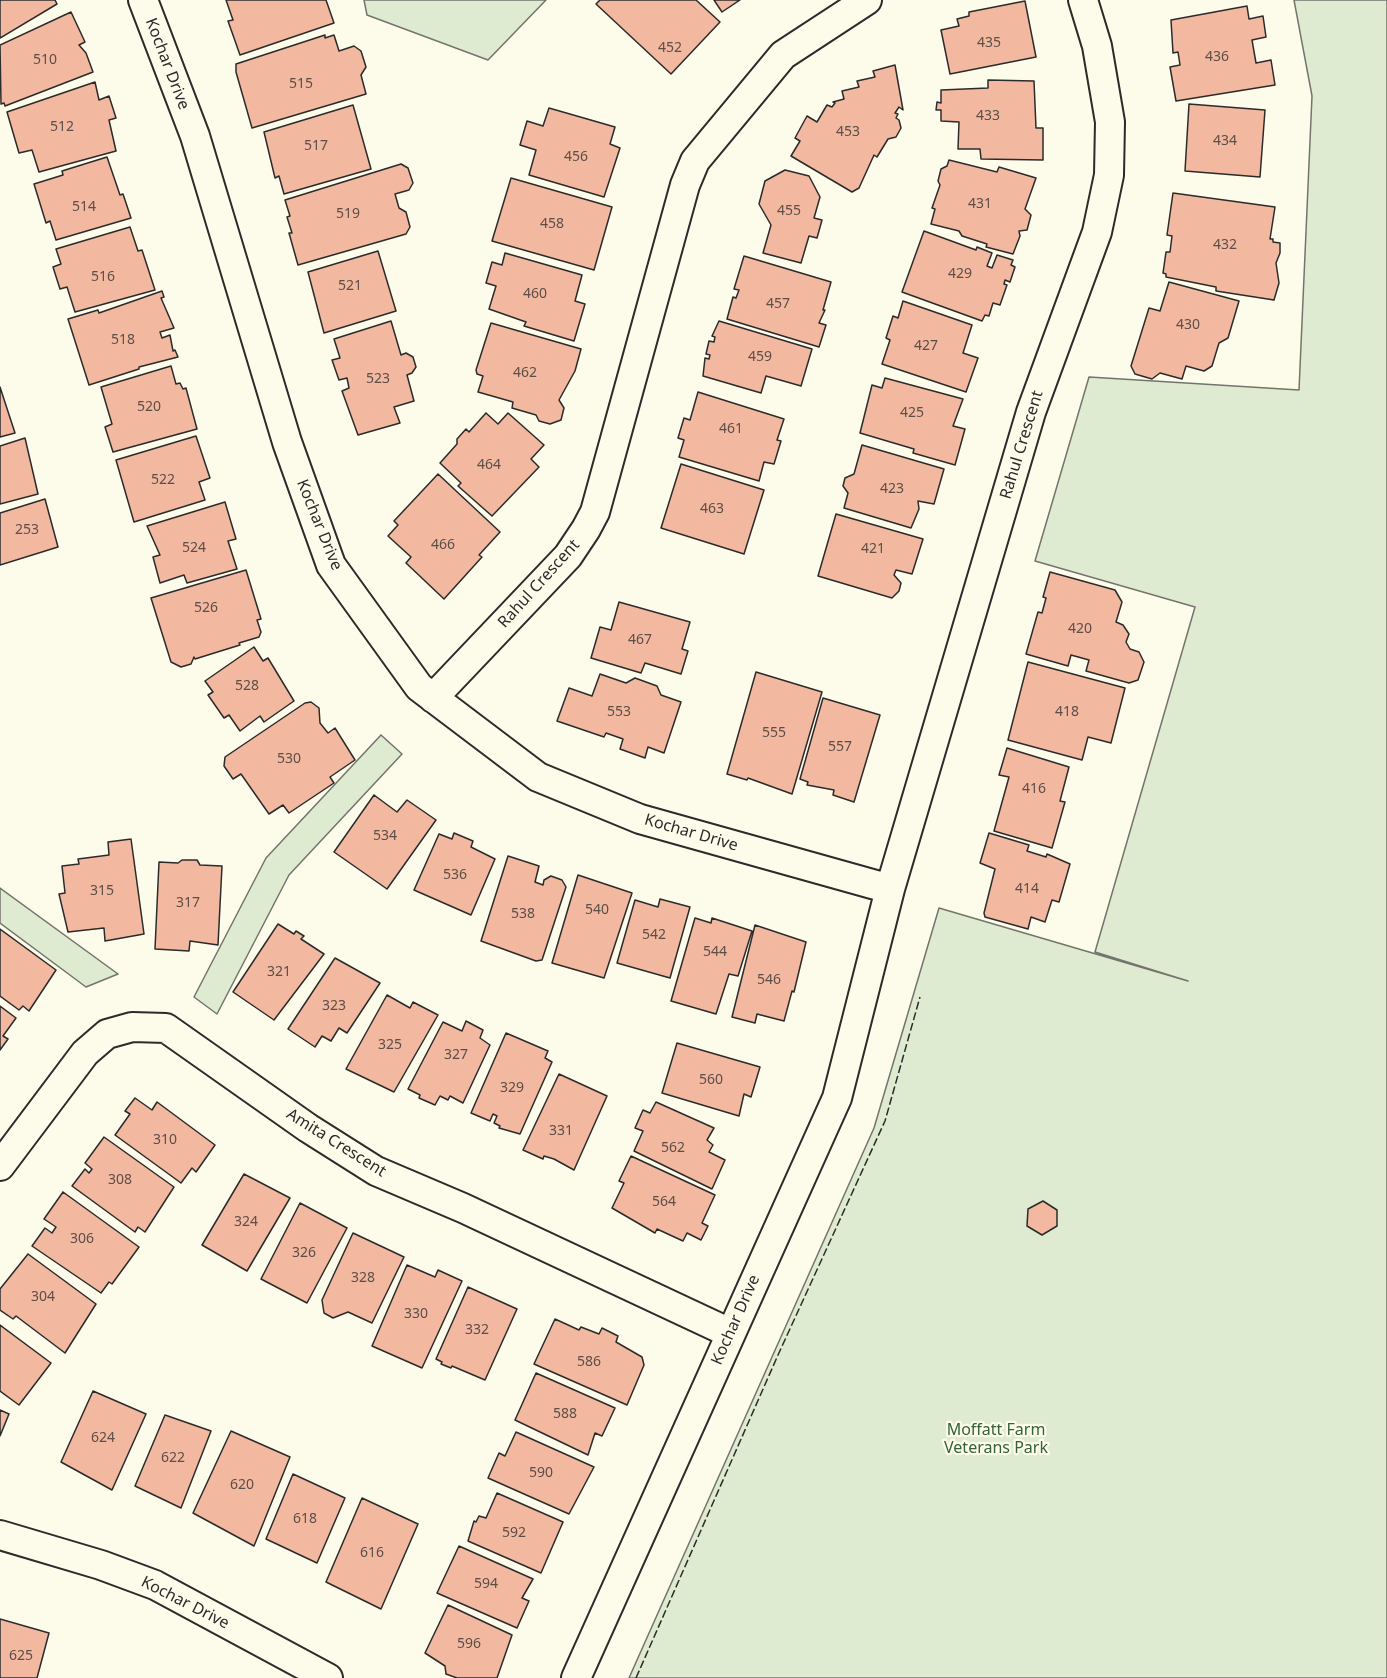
<!DOCTYPE html>
<style>
body{margin:0}
canvas{display:block;background:#fdfbea}
</style>
<canvas width="1387" height="1678"></canvas>
<script>
const context = document.querySelector('canvas').getContext('2d');
context.lineJoin = 'round';
function paint(path, color) { context.fillStyle = color; context.fill(path, 'evenodd'); }
const toPath = rows => new Path2D(rows.map(r => 'M' + r).join(''));
function stroke(path, color, width, dash) { context.strokeStyle = color; context.lineWidth = width; context.lineCap = dash ? 'butt' : 'round'; context.setLineDash(dash || []); context.stroke(path); }
function drawText(font, color, halo, rows, align = 'center') {
  context.font = font + ' "Noto Sans",sans-serif'; context.lineWidth = 4.5; context.setLineDash([]); context.textBaseline = 'middle'; context.strokeStyle = halo; context.fillStyle = color; for (const [text, x, y, turn = 0] of rows) {
    context.save(); context.translate(x, y); context.rotate((+turn || 0) * Math.PI / 180); context.textAlign = isNaN(turn) ? turn : align; if (halo) context.strokeText(text, 0, 0); context.fillText(text, 0, 0); context.restore();
  }
}
const green = toPath([
 [364,0,546,0,488,60,367,15,364,0],
 [1294,0,1387,0,1387,1678,629,1678,874,1128,939,908,1188,981,1095,952,1195,607,1035,561,1089,377,1299,390,1312,96,1294,0],
 [381,735,402,754,289,875,217,1014,194,997,266,858,381,735],
 [0,888,118,974,86,987,0,923,0,888]
]);
const building = toPath([
 [0,0,55,0,57,4,0,38,0,0],
 [226,0,326,0,334,23,240,55,228,21,233,20,226,0],
 [600,0,696,0,720,22,671,74,596,4,600,0],
 [714,0,740,0,722,12,714,0],
 [1025,1,1036,57,950,74,941,30,959,26,957,19,969,16,969,12,1025,1],
 [1247,6,1249,19,1263,16,1266,37,1252,40,1256,63,1271,60,1275,85,1176,101,1170,67,1180,65,1178,52,1173,53,1171,20,1247,6],
 [71,12,85,42,79,45,86,53,93,72,5,106,4,103,1,104,0,45,71,12],
 [325,35,325,38,334,35,339,51,354,46,361,51,366,67,361,75,366,94,252,128,236,72,236,64,325,35],
 [895,65,903,110,899,107,895,113,898,114,896,118,899,120,901,128,896,137,888,139,877,157,874,155,859,188,852,192,791,156,800,141,795,138,807,116,817,122,827,105,832,107,835,103,833,102,844,99,842,91,859,87,857,81,875,77,873,71,895,65],
 [988,80,1034,81,1036,128,1043,128,1043,160,981,159,980,149,958,149,959,122,941,121,941,110,936,110,937,102,941,103,941,90,988,88,988,80],
 [95,82,99,100,109,96,116,118,109,120,116,151,39,172,32,150,19,153,7,112,95,82],
 [1189,104,1265,110,1260,177,1185,171,1189,104],
 [353,105,371,169,284,194,279,176,275,178,264,132,353,105],
 [549,108,615,127,610,144,620,148,604,197,529,175,536,150,520,145,527,121,543,126,549,108],
 [107,157,120,195,123,194,131,218,56,240,50,221,46,223,34,184,63,175,62,171,107,157],
 [949,160,997,172,999,167,1036,178,1025,209,1031,215,1027,230,1019,231,1020,236,1013,254,986,247,987,244,962,236,959,231,931,224,935,209,932,208,940,185,938,181,941,169,947,166,949,160],
 [401,164,408,168,413,183,409,190,395,194,399,208,406,212,410,227,406,234,298,265,289,233,292,233,287,217,290,216,285,200,401,164],
 [785,170,809,176,820,197,814,218,822,220,817,238,809,236,801,263,763,253,771,225,759,204,765,181,785,170],
 [511,178,612,207,594,270,492,241,511,178],
 [1173,193,1275,207,1270,239,1273,239,1273,242,1280,243,1280,253,1276,263,1279,283,1274,300,1216,291,1216,287,1166,277,1166,274,1163,273,1166,252,1170,252,1172,236,1167,235,1173,193],
 [130,227,138,251,142,250,155,290,75,312,67,287,60,289,53,267,61,264,56,249,130,227],
 [924,231,976,250,977,247,992,253,987,266,992,268,997,255,1013,260,1011,265,1015,267,1010,282,1005,280,1004,284,1007,285,1000,305,993,303,989,316,985,315,982,321,902,292,924,231],
 [378,251,396,311,324,333,308,272,378,251],
 [505,253,582,275,575,301,585,304,574,341,524,326,526,322,489,309,496,286,486,283,492,262,502,265,505,253],
 [744,256,831,282,823,310,825,310,819,323,826,325,819,347,727,319,733,297,736,298,739,290,734,289,744,256],
 [1169,282,1239,301,1228,338,1219,343,1212,366,1204,371,1186,366,1182,379,1160,373,1152,379,1135,374,1131,366,1149,308,1160,311,1169,282],
 [162,291,164,297,161,298,174,328,160,332,162,338,170,335,173,351,175,350,178,357,139,367,139,369,89,385,68,319,98,310,99,313,162,291],
 [903,301,972,325,963,353,978,358,966,392,882,364,890,340,886,338,893,316,898,318,903,301],
 [391,321,401,355,406,353,413,357,416,367,412,373,407,375,414,401,394,407,400,423,358,435,342,391,349,388,347,378,339,380,332,360,340,358,334,339,391,321],
 [719,321,812,349,801,386,766,376,761,393,703,376,705,358,709,359,710,355,706,354,709,341,714,342,715,337,712,336,719,321],
 [491,323,581,349,575,371,559,400,564,408,561,420,550,424,539,421,536,415,512,408,513,402,478,392,483,376,477,374,476,370,491,323],
 [171,366,176,384,180,383,183,389,186,388,197,429,113,452,105,427,112,424,101,387,171,366],
 [885,378,963,399,953,426,965,429,955,465,913,453,914,449,860,433,872,385,882,388,885,378],
 [0,387,15,433,0,437,0,387],
 [698,392,784,419,777,440,781,441,774,464,764,462,759,481,679,457,684,440,678,438,684,418,690,420,698,392],
 [486,413,498,424,508,413,544,445,531,459,539,467,492,516,458,486,461,483,440,463,457,444,457,439,466,429,469,432,486,413],
 [196,436,210,478,199,482,205,500,134,522,116,460,196,436],
 [25,438,38,494,0,504,0,446,25,438],
 [862,445,944,469,934,504,918,501,919,509,911,528,844,508,848,493,843,486,845,478,854,474,862,445],
 [681,464,764,490,744,554,661,528,681,464],
 [438,474,500,532,479,555,482,557,444,599,406,563,411,557,388,536,398,525,394,521,438,474],
 [45,499,58,547,0,565,0,513,45,499],
 [225,502,236,539,228,541,237,569,187,583,184,575,160,583,153,557,160,555,147,526,225,502],
 [836,514,923,539,912,574,896,570,894,575,901,583,899,591,892,598,818,576,836,514],
 [246,570,261,619,257,620,261,632,259,637,239,643,240,645,195,659,194,657,191,664,181,667,171,662,151,598,246,570],
 [1050,572,1115,590,1122,602,1116,622,1123,625,1129,634,1126,642,1130,649,1139,652,1144,662,1138,680,1129,683,1086,671,1089,660,1071,655,1068,666,1026,654,1038,612,1042,613,1046,598,1043,597,1050,572],
 [619,602,690,622,682,649,688,651,681,674,645,663,641,673,591,658,600,627,611,630,619,602],
 [254,647,263,661,268,658,294,701,264,722,260,716,240,731,229,715,224,718,208,695,213,692,205,681,254,647],
 [1028,662,1125,688,1111,743,1088,737,1082,760,1008,740,1028,662],
 [756,672,822,692,792,794,748,778,747,780,727,774,756,672],
 [600,674,626,683,635,678,657,686,661,695,681,702,664,753,648,747,645,758,620,749,623,739,606,733,604,737,557,721,569,688,592,696,600,674],
 [823,698,880,715,854,802,833,795,834,790,807,785,808,782,800,779,823,698],
 [311,702,319,708,320,723,328,733,335,728,355,760,330,777,334,783,289,813,283,805,269,814,241,774,233,779,224,766,225,757,305,703,311,702],
 [1007,748,1069,767,1060,801,1065,802,1052,848,994,831,1009,777,999,775,1007,748],
 [374,795,397,812,407,800,436,820,387,889,334,852,374,795],
 [454,833,473,841,471,847,495,859,471,915,414,890,439,834,452,839,454,833],
 [989,833,1029,845,1027,851,1046,857,1047,854,1070,864,1059,902,1052,900,1045,922,1031,917,1028,929,985,917,984,913,995,869,980,863,989,833],
 [131,839,144,934,105,941,104,928,68,932,59,894,65,893,62,866,79,864,78,859,109,855,108,842,131,839],
 [508,856,539,866,535,882,543,885,544,880,551,876,562,880,566,887,542,960,536,961,481,941,508,856],
 [182,860,197,860,200,865,222,866,218,945,190,941,189,951,155,949,159,862,178,863,182,860],
 [578,875,632,893,604,978,552,963,578,875],
 [660,899,690,907,670,978,617,963,635,900,658,907,660,899],
 [695,918,711,923,712,918,752,931,738,976,729,974,716,1014,671,1001,695,918],
 [278,924,294,934,296,931,304,936,301,939,324,954,274,1020,233,992,278,924],
 [755,925,806,942,794,992,792,991,784,1021,757,1014,755,1023,732,1017,755,925],
 [0,929,56,970,29,1011,23,1006,19,1010,0,996,0,929],
 [335,958,380,983,347,1033,339,1028,331,1041,322,1036,315,1047,288,1029,335,958],
 [387,995,410,1008,413,1002,438,1015,394,1092,346,1069,387,995],
 [0,1006,16,1018,3,1036,8,1039,0,1050,0,1006],
 [466,1021,483,1030,480,1038,490,1045,463,1103,450,1096,448,1100,440,1096,435,1105,419,1098,420,1095,408,1089,443,1022,462,1031,466,1021],
 [506,1033,548,1051,545,1058,552,1062,520,1134,499,1128,500,1126,494,1123,497,1116,493,1114,490,1121,471,1113,506,1033],
 [677,1043,760,1067,751,1097,744,1094,739,1116,662,1093,677,1043],
 [559,1074,607,1096,574,1170,554,1159,544,1156,543,1159,523,1150,559,1074],
 [135,1098,152,1110,157,1102,215,1145,196,1172,192,1168,181,1183,115,1135,130,1114,125,1111,135,1098],
 [656,1102,714,1128,707,1140,713,1145,709,1152,725,1160,712,1189,634,1151,643,1131,635,1128,643,1110,650,1113,656,1102],
 [104,1137,174,1187,145,1232,138,1227,135,1232,72,1186,85,1169,89,1173,92,1169,85,1163,104,1137],
 [631,1156,715,1195,702,1223,708,1226,701,1240,687,1233,683,1241,657,1229,655,1233,612,1208,624,1183,619,1181,631,1156],
 [244,1174,290,1198,247,1271,202,1245,244,1174],
 [63,1192,139,1247,112,1284,109,1282,101,1293,32,1246,45,1228,52,1233,56,1227,44,1219,63,1192],
 [1043,1201,1057,1210,1057,1226,1042,1235,1027,1226,1028,1209,1043,1201],
 [300,1203,347,1228,307,1303,261,1279,300,1203],
 [353,1233,404,1257,372,1323,348,1312,333,1318,324,1313,322,1300,353,1233],
 [28,1254,96,1304,65,1353,16,1316,13,1319,0,1310,0,1289,28,1254],
 [407,1265,435,1277,438,1270,462,1281,422,1368,372,1346,407,1265],
 [468,1287,517,1309,485,1380,452,1366,451,1368,441,1364,442,1362,436,1359,468,1287],
 [555,1319,579,1330,581,1327,599,1334,602,1328,618,1336,616,1342,642,1357,644,1365,627,1405,534,1364,555,1319],
 [0,1325,51,1363,19,1405,0,1391,0,1325],
 [536,1373,615,1408,602,1436,595,1433,588,1455,515,1420,536,1373],
 [93,1391,146,1414,112,1490,61,1462,93,1391],
 [0,1410,9,1414,0,1436,0,1410],
 [165,1415,211,1431,181,1508,135,1486,165,1415],
 [231,1431,290,1457,254,1546,193,1513,231,1431],
 [516,1432,594,1467,569,1514,488,1478,499,1453,505,1456,516,1432],
 [293,1474,345,1498,317,1563,266,1539,293,1474],
 [497,1493,563,1522,541,1573,468,1541,474,1521,476,1522,479,1516,486,1518,497,1493],
 [362,1498,418,1524,381,1609,326,1582,362,1498],
 [459,1546,533,1579,522,1598,529,1601,517,1628,437,1593,459,1546],
 [448,1605,512,1635,497,1678,457,1678,446,1674,445,1666,425,1653,448,1605],
 [0,1619,49,1633,37,1678,0,1678,0,1619]
]);
const street = toPath([
 [143,0,195,136,287,442,331,565,419,687,538,777,640,819,890,889],
 [433,698,568,556,586,529,595,512,685,185,695,161,783,55,867,0],
 [0,1166,85,1053,107,1034,132,1027,166,1028,308,1128,376,1171,463,1208,730,1333],
 [0,1535,101,1565,155,1585,328,1678],
 [576,1678,837,1098,890,889,1031,412,1097,232,1109,175,1110,122,1097,46,1083,0]
]);
const fence = toPath([
 [636,1678,778,1355,885,1121,920,997]
]);
const numberNames = [
 ["435",989,43],
 ["452",670,48],
 ["436",1217,57],
 ["510",45,60],
 ["515",301,84],
 ["433",988,116],
 ["512",62,127],
 ["453",848,132],
 ["434",1225,141],
 ["517",316,146],
 ["456",576,157],
 ["431",980,204],
 ["514",84,207],
 ["455",789,211],
 ["519",348,214],
 ["458",552,224],
 ["432",1225,245],
 ["429",960,274],
 ["516",103,277],
 ["521",350,286],
 ["460",535,294],
 ["457",778,304],
 ["430",1188,325],
 ["518",123,340],
 ["427",926,346],
 ["459",760,357],
 ["462",525,373],
 ["523",378,379],
 ["520",149,407],
 ["425",912,413],
 ["461",731,429],
 ["464",489,465],
 ["522",163,480],
 ["423",892,489],
 ["463",712,509],
 ["253",27,530],
 ["466",443,545],
 ["524",194,548],
 ["421",873,549],
 ["526",206,608],
 ["420",1080,629],
 ["467",640,640],
 ["528",247,686],
 ["553",619,712],
 ["418",1067,712],
 ["555",774,733],
 ["557",840,747],
 ["530",289,759],
 ["416",1034,789],
 ["534",385,836],
 ["536",455,875],
 ["414",1027,889],
 ["315",102,891],
 ["317",188,903],
 ["540",597,910],
 ["538",523,914],
 ["542",654,935],
 ["544",715,952],
 ["321",279,972],
 ["546",769,980],
 ["323",334,1006],
 ["325",390,1045],
 ["327",456,1055],
 ["560",711,1080],
 ["329",512,1088],
 ["331",561,1131],
 ["310",165,1140],
 ["562",673,1148],
 ["308",120,1180],
 ["564",664,1202],
 ["324",246,1222],
 ["306",82,1239],
 ["326",304,1253],
 ["328",363,1278],
 ["304",43,1297],
 ["330",416,1314],
 ["332",477,1330],
 ["586",589,1362],
 ["588",565,1414],
 ["624",103,1438],
 ["622",173,1458],
 ["590",541,1473],
 ["620",242,1485],
 ["618",305,1519],
 ["592",514,1533],
 ["616",372,1553],
 ["594",486,1584],
 ["596",469,1644],
 ["625",21,1656]
];
const streetNames = [
 ["Kochar Drive",167,64,69],
 ["Rahul Crescent",1022,445,-73],
 ["Kochar Drive",319,525,68],
 ["Rahul Crescent",539,584,-48],
 ["Kochar Drive",691,833,16],
 ["Amita Crescent",336,1143,32],
 ["Kochar Drive",736,1320,-66],
 ["Kochar Drive",185,1603,27]
];
const parkNames = [
 ["Moffatt Farm",996,1430],
 ["Veterans Park",996,1448]
];
paint(green, '#deebd1');
stroke(green, '#74746e', 1.5);
paint(building, '#f2b8a0');
stroke(building, '#2b2b2b', 1.5);
stroke(street, '#2b2b2b', 32);
stroke(street, '#fdfbea', 28);
stroke(fence, '#2b2b2b', 1.5, [8, 3]);
drawText('14px', '#5d4e48', null, numberNames);
drawText('16px', '#2b2b2b', '#fdfbea', streetNames);
drawText('16px', '#34623c', '#fdfbea', parkNames);
</script>
